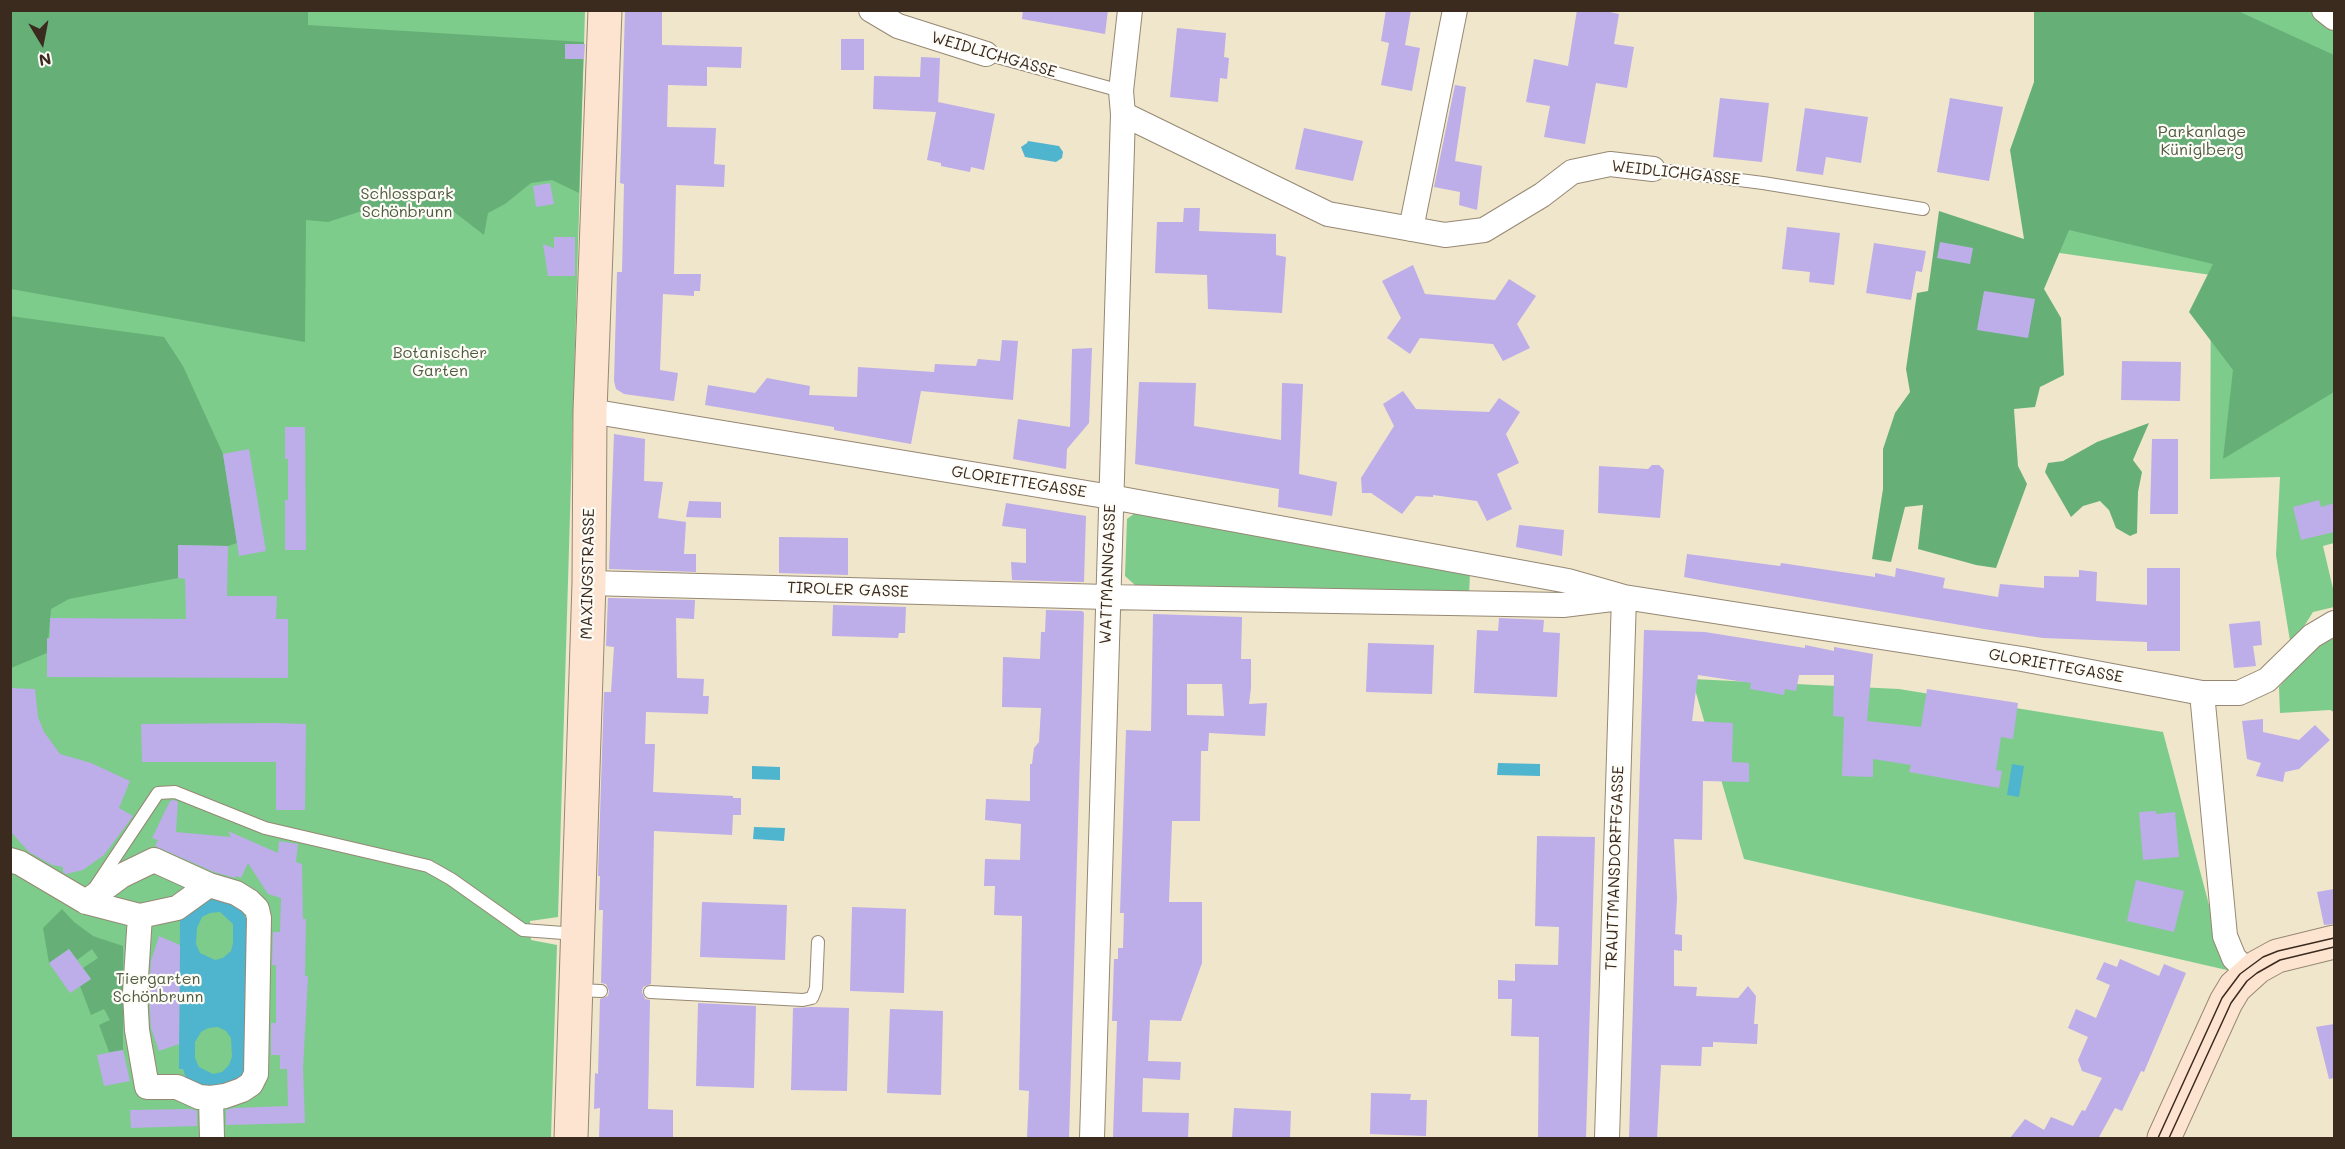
<!DOCTYPE html>
<meta charset="utf-8">
<style>
body{margin:0}
#map{position:relative;width:2345px;height:1149px;overflow:hidden;background:#f0e6cb;font-family:Mali,sans-serif}
canvas{display:block}
.frame{position:absolute;inset:0;border:12px solid #3b2a1e;pointer-events:none}
.north{position:absolute;left:12px;top:12px;width:60px;height:60px;-webkit-text-stroke:4px #fdfcf7;paint-order:stroke;rotate:170deg;font-size:16px;font-weight:700;line-height:24px;text-align:center;color:#3b2a1e}
.north::after{content:'';display:block;margin:auto;width:21px;height:27px;background:#3b2a1e;clip-path:polygon(50% 0,100% 100%,50% 72%,0 100%)}
</style>
<div id="map">
<canvas width="2345" height="1149"></canvas>
<div class="frame"></div>
<div class="north">N</div>
</div>
<script>
const context = document.querySelector('canvas').getContext('2d');
context.lineJoin = 'round';
function paint(path, color) { context.fillStyle = color; context.fill(path, 'evenodd'); }
const toPath = rows => new Path2D(rows.map(r => 'M' + r).join(''));
function stroke(path, color, width, dash) { context.strokeStyle = color; context.lineWidth = width; context.lineCap = dash ? 'butt' : 'round'; context.setLineDash(dash || []); context.stroke(path); }
function drawText(font, color, halo, rows, align = 'center') {
  context.font = font + ' Mali,sans-serif'; context.lineWidth = 4.5; context.setLineDash([]); context.textBaseline = 'middle'; context.strokeStyle = halo; context.fillStyle = color; for (const [text, x, y, turn = 0] of rows) {
    context.save(); context.translate(x, y); context.rotate((+turn || 0) * Math.PI / 180); context.textAlign = isNaN(turn) ? turn : align; if (halo) context.strokeText(text, 0, 0); context.fillText(text, 0, 0); context.restore();
  }
}
const green = toPath([
 [10,11,585,11,558,917,530,921,531,940,557,945,551,1138,11,1138],
 [2050,11,2313,11,2334,26,2334,543,2323,546,2334,593,2334,607,2313,612,2291,647,2276,555,2280,477,2210,479,2211,275,2046,251],
 [1135,513,1470,573,1469,596,1135,585,1125,576,1127,519],
 [2334,631,2334,712,2330,710,2280,713,2279,687,2298,665],
 [1692,679,1899,689,2163,732,2217,935,2231,971,1744,859]
]);
const forest = toPath([
 [10,11,308,11,308,25,584,42,579,193,552,180,531,183,505,204,488,213,484,235,449,208,374,207,328,222,306,220,305,342,11,289],
 [2034,11,2238,11,2334,55,2334,392,2223,459,2233,370,2189,312,2213,264,2069,230,2044,289,2061,318,2064,375,2040,387,2035,407,2014,409,2018,466,2027,484,1996,568,1976,565,1918,549,1923,505,1905,507,1891,562,1872,559,1883,489,1883,449,1895,413,1910,392,1906,369,1917,293,1928,291,1939,211,2024,239,2010,150,2034,82],
 [10,316,164,337,183,366,223,454,237,543,228,546,178,545,178,578,69,599,51,609,47,653,11,668],
 [2149,423,2133,460,2142,472,2138,492,2137,533,2130,536,2116,528,2109,510,2100,501,2083,506,2071,517,2045,472,2048,463,2063,461,2097,442],
 [62,909,74,922,93,936,123,946,123,1050,109,1052,99,1025,110,1020,104,1009,91,1015,80,986,91,979,83,968,98,958,92,949,77,960,69,949,49,963,43,928]
]);
const water = toPath([
 [1028,141,1059,146,1063,152,1062,158,1056,162,1025,157,1021,147,1027,143],
 [1498,763,1540,764,1540,776,1497,775],
 [2012,764,2024,766,2019,797,2007,795],
 [752,766,780,767,780,780,752,779],
 [754,827,785,828,784,841,753,839],
 [219,897,244,911,245,918,249,918,246,955,246,1032,249,1069,244,1070,242,1078,210,1090,187,1081,183,1069,179,1069,180,919,184,918,187,908,195,900],
 [220,912,233,924,233,943,231,951,223,958,215,960,200,953,196,944,197,928,202,917,210,913],
 [218,1027,226,1031,231,1038,232,1057,229,1065,222,1072,213,1074,199,1067,195,1058,195,1042,201,1032,208,1028]
]);
const building = toPath([
 [625,10,662,10,662,45,742,47,741,68,707,67,707,86,668,85,667,127,716,128,714,164,725,165,724,187,676,185,674,274,701,274,700,291,694,291,694,296,663,294,660,370,678,373,674,401,624,394,616,389,614,381,617,272,622,272,624,184,620,183],
 [1023,10,1108,10,1105,34,1022,19],
 [1386,10,1411,10,1405,45,1420,48,1412,91,1381,85,1389,43,1381,41],
 [1577,10,1601,10,1619,14,1614,44,1634,47,1627,88,1596,83,1585,144,1544,137,1550,106,1526,102,1534,59,1568,66],
 [1177,28,1226,33,1224,57,1229,58,1227,79,1220,78,1218,102,1170,97],
 [841,39,864,39,864,70,841,70],
 [565,44,585,44,584,59,565,59],
 [921,57,940,58,938,105,938,102,995,114,984,170,971,167,970,172,941,166,941,163,927,160,936,112,873,109,874,76,920,77],
 [1455,85,1466,87,1455,161,1482,166,1477,210,1459,205,1460,192,1434,187],
 [1720,98,1769,103,1762,162,1713,157],
 [1950,98,2003,107,1989,181,1937,172],
 [1805,108,1868,117,1861,163,1826,157,1823,175,1796,171],
 [1304,128,1363,141,1353,181,1295,169],
 [550,183,554,204,536,207,533,186],
 [1184,208,1200,208,1199,231,1276,234,1276,255,1286,257,1282,313,1208,309,1207,275,1155,273,1157,222,1183,222],
 [1787,227,1840,233,1834,285,1809,282,1810,272,1782,269],
 [554,237,575,237,575,276,548,276,543,244,554,248],
 [1940,242,1973,248,1970,264,1937,258],
 [1874,243,1926,251,1922,272,1916,271,1911,300,1866,293],
 [1413,265,1425,294,1495,300,1509,279,1536,296,1517,324,1530,348,1503,361,1493,344,1420,338,1410,354,1387,338,1401,318,1382,281],
 [1984,291,2035,299,2028,338,1977,330],
 [1002,340,1018,341,1013,400,921,391,911,444,834,430,834,427,705,405,708,385,755,393,767,378,810,386,809,395,857,397,858,367,934,372,935,364,976,366,978,359,1000,361],
 [1092,348,1089,423,1067,449,1066,469,1013,459,1018,419,1070,427,1072,349],
 [2122,361,2181,362,2180,401,2121,400],
 [1139,382,1196,383,1194,426,1281,440,1282,383,1303,384,1299,474,1337,482,1332,516,1278,507,1279,489,1135,464],
 [1403,391,1416,409,1489,412,1499,398,1520,412,1506,434,1519,463,1497,474,1512,509,1487,521,1477,501,1433,495,1433,497,1416,496,1402,514,1371,493,1362,493,1361,478,1394,426,1383,404],
 [285,427,305,427,306,550,285,550,285,500,288,500,288,459,285,459],
 [614,434,645,439,644,481,663,482,658,518,686,522,684,554,696,554,696,572,609,569],
 [2152,439,2178,439,2178,514,2150,514],
 [249,449,266,551,239,556,223,454],
 [1652,465,1659,465,1664,470,1660,518,1598,513,1599,466,1648,469],
 [2319,500,2321,507,2334,503,2334,532,2301,540,2293,507],
 [689,501,721,502,721,518,686,517],
 [1006,503,1086,516,1084,582,1012,580,1011,562,1026,563,1026,529,1002,526],
 [1519,525,1564,530,1562,556,1516,547],
 [779,537,848,538,848,575,779,573],
 [178,545,228,546,227,596,277,596,276,619,288,619,288,678,47,677,47,638,50,638,50,618,186,619,185,579,178,578],
 [1687,554,1780,566,1781,563,1875,577,1875,573,1895,577,1896,568,1945,578,1943,588,1998,597,2000,584,2044,588,2044,576,2079,577,2079,570,2097,572,2096,601,2147,605,2147,568,2180,568,2180,651,2147,651,2147,642,2043,638,1984,629,1715,583,1684,577],
 [608,598,695,600,694,619,676,618,677,678,704,679,703,696,709,696,708,714,646,712,645,744,655,744,653,792,733,796,733,798,741,798,741,815,733,815,732,835,654,831,651,984,643,987,642,992,645,999,650,1000,648,1109,673,1110,673,1138,599,1138,600,1108,594,1109,595,1073,598,1074,600,999,608,996,609,991,606,984,601,983,603,910,599,910,600,876,598,876,604,692,611,692,614,647,606,646],
 [833,605,906,607,905,633,899,633,898,638,832,636],
 [1046,610,1082,611,1084,613,1069,1138,1027,1138,1029,1091,1019,1090,1022,916,994,915,995,886,984,886,985,859,1020,860,1021,824,985,820,986,799,1030,801,1030,764,1032,764,1034,748,1039,742,1041,708,1002,707,1003,657,1040,659,1041,632,1045,632],
 [1153,614,1242,617,1241,659,1251,659,1251,688,1249,704,1267,703,1265,736,1209,733,1208,751,1201,751,1200,821,1172,821,1169,902,1202,902,1202,963,1181,1021,1150,1020,1148,1061,1181,1062,1180,1080,1143,1078,1142,1112,1189,1113,1188,1138,1113,1137,1117,1021,1112,1021,1114,959,1118,959,1118,948,1123,948,1124,913,1120,913,1126,730,1151,731],
 [1187,684,1222,684,1224,716,1187,715],
 [1499,618,1544,620,1543,632,1560,633,1557,697,1474,693,1477,630,1498,631],
 [2260,621,2262,645,2253,646,2256,666,2234,668,2229,624],
 [1644,630,1705,632,1805,648,1805,645,1834,651,1834,647,1873,654,1867,721,1921,727,1927,689,2018,703,2013,739,2001,737,1996,770,2002,771,1999,788,1909,772,1911,765,1873,759,1873,777,1842,776,1844,717,1833,716,1834,675,1799,675,1796,691,1785,689,1784,695,1750,689,1751,683,1698,675,1692,721,1733,723,1732,762,1749,763,1749,782,1703,781,1702,840,1674,839,1677,898,1675,934,1682,935,1682,951,1674,950,1674,986,1697,987,1696,996,1738,998,1748,986,1756,996,1754,1024,1758,1024,1757,1044,1713,1042,1713,1047,1702,1047,1701,1066,1661,1065,1657,1138,1629,1138],
 [1368,643,1434,645,1432,694,1366,692],
 [10,688,35,689,38,717,44,732,60,754,91,763,130,781,119,808,133,816,104,855,83,870,66,874,63,872,63,867,52,865,29,852,10,831],
 [2263,719,2263,732,2299,740,2315,725,2330,740,2299,769,2285,772,2283,782,2256,776,2261,763,2247,759,2242,721],
 [274,723,306,724,305,810,276,810,276,762,142,762,141,724],
 [174,800,178,802,176,832,231,837,228,831,278,853,279,841,298,844,296,862,302,864,303,919,306,919,305,976,308,976,303,1069,305,1123,226,1125,226,1110,234,1108,288,1106,287,1069,280,1069,280,1055,271,1055,271,1023,276,1023,276,965,272,965,273,932,280,932,281,898,268,894,248,863,241,878,236,876,235,878,214,872,155,846,158,840,152,838,170,801],
 [2156,811,2156,814,2175,812,2179,857,2143,860,2139,812],
 [1537,836,1595,837,1586,1138,1538,1138,1539,1037,1511,1036,1512,999,1498,999,1498,980,1515,981,1515,964,1558,965,1559,927,1535,926],
 [2136,880,2184,891,2174,932,2127,921],
 [2334,889,2334,924,2324,925,2317,892],
 [702,902,787,905,785,960,700,957],
 [852,907,906,909,904,993,850,991],
 [159,936,180,945,179,1044,159,1051,151,1028,149,993,151,961],
 [69,949,91,979,70,993,49,963],
 [2120,959,2159,976,2164,964,2186,973,2144,1072,2141,1071,2122,1111,2115,1108,2099,1137,2102,1138,2010,1138,2025,1119,2044,1130,2051,1117,2073,1126,2082,1110,2085,1111,2102,1078,2082,1071,2078,1060,2088,1037,2068,1028,2076,1009,2096,1018,2110,985,2096,979,2104,962,2117,967],
 [698,1003,756,1006,754,1088,696,1086],
 [811,1007,849,1008,847,1091,791,1090,793,1008],
 [890,1009,943,1011,941,1095,887,1093],
 [2334,1024,2334,1078,2329,1079,2316,1027],
 [123,1050,130,1081,104,1086,97,1055],
 [1371,1093,1411,1094,1410,1100,1427,1100,1426,1136,1370,1134],
 [1234,1108,1291,1111,1290,1138,1232,1138],
 [191,1109,197,1111,197,1126,131,1128,130,1110]
]);
const lane = toPath([
 [986,54,1121,91],
 [1653,169,1763,183,1923,209],
 [96,886,158,793,175,792,265,828,428,866,451,879,523,930,577,934],
 [577,990,601,991],
 [650,992,803,1000,812,998,816,988,818,942]
]);
const street = toPath([
 [871,10,898,26,986,54],
 [2324,10,2334,18],
 [1123,114,1328,214,1445,235,1484,230,1542,195,1572,172,1610,164,1653,169],
 [1411,229,1455,10],
 [590,411,1111,497,1568,581,1624,597,2022,659,2202,693,2239,693,2267,680,2312,636,2334,623],
 [589,583,1107,597,1563,605,1612,599],
 [2202,693,2225,936,2234,958,2249,973],
 [10,860,20,863,86,902,140,916,177,908,209,885,236,893,249,901,257,909,259,918,256,1074,251,1084,242,1090,225,1096,211,1098,199,1097,177,1087,147,1087,137,1030,135,993,140,916],
 [86,902,121,876,154,860,209,885],
 [211,1098,212,1138],
 [1092,1138,1123,114,1121,91,1130,10],
 [1607,1138,1624,597]
]);
const secondary = toPath([
 [571,1138,589,583,590,411,605,10],
 [2164,1138,2226,1002,2235,987,2257,967,2277,956,2334,942]
]);
const tram = toPath([
 [2158,1138,2222,998,2240,974,2263,957,2278,951,2334,938],
 [2169,1138,2231,1003,2247,981,2257,973,2280,960,2334,947]
]);
const streetNames = [
 ["WEIDLICHGASSE",994,55,16],
 ["WEIDLICHGASSE",1676,173,6],
 ["GLORIETTEGASSE",1019,482,9],
 ["MAXINGSTRASSE",588,574,-89],
 ["WATTMANNGASSE",1108,574,-88],
 ["TIROLER GASSE",848,590,2],
 ["GLORIETTEGASSE",2056,666,10],
 ["TRAUTTMANSDORFFGASSE",1615,868,-88]
];
const parkNames = [
 ["Parkanlage",2202,132],
 ["Küniglberg",2202,150],
 ["Schlosspark",407,194],
 ["Schönbrunn",407,212],
 ["Botanischer",440,353],
 ["Garten",440,371],
 ["Tiergarten",158,979],
 ["Schönbrunn",158,997]
];
paint(green, '#7dcc8b');
paint(forest, '#66b077');
paint(water, '#4fb4cd');
paint(building, '#bdade9');
stroke(lane, '#968874', 14);
stroke(street, '#968874', 26);
stroke(secondary, '#968874', 35);
stroke(lane, '#fff', 12);
stroke(street, '#fff', 24);
stroke(secondary, '#fde4d0', 33);
stroke(tram, '#3b2a1e', 1.5);
drawText('16px', '#3b2a1e', '#fdfcf7', streetNames);
drawText('16px', '#4f5b3f', '#fdfcf7', parkNames);
</script>
